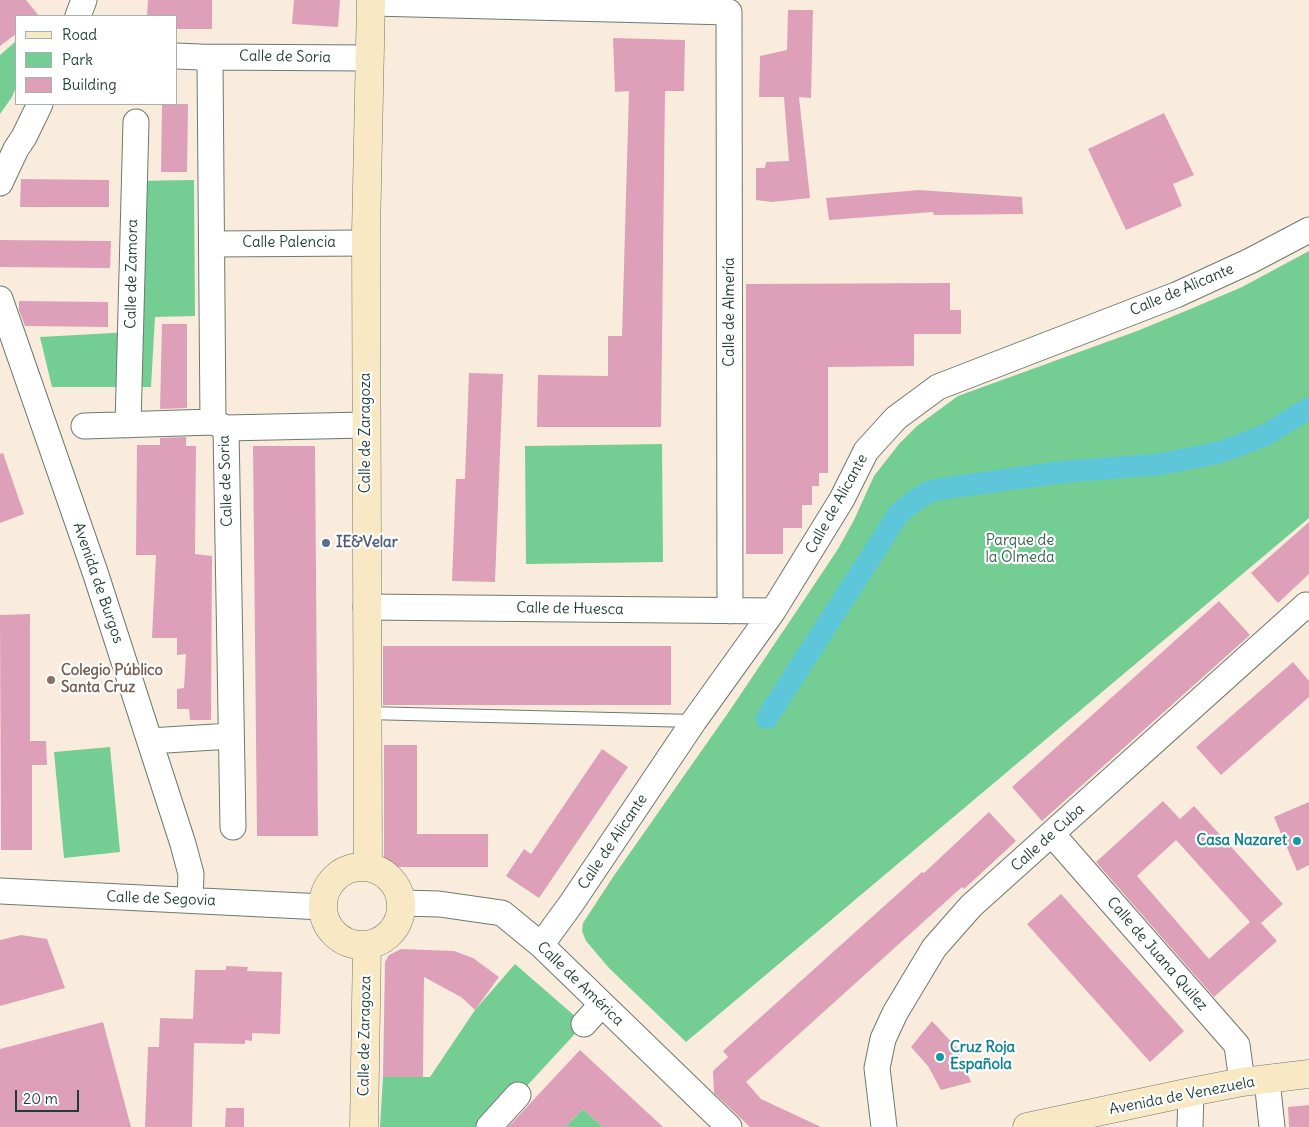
<!DOCTYPE html>
<meta charset="utf-8">
<style>
body{margin:0}
#map{position:relative;width:1309px;height:1127px;overflow:hidden;background:#faecdd;font-family:Delius,sans-serif}
canvas{display:block}
.legend{position:absolute;left:15px;top:15px;width:162px;height:90px;box-sizing:border-box;background:#fff;border:1px solid #a5b1ae;margin:0;padding:6px 9px;list-style:none;font-size:15px;color:#1f3d34}
.legend li{display:flex;align-items:center;gap:10px;height:25px}
.legend b{width:25px;border:1px solid #a5b1ae}
.scale{position:absolute;left:15px;top:1090px;width:64px;height:22px;box-sizing:border-box;border:2px solid #1f3d34;border-top:0;padding-left:6px;font-size:15px;line-height:18px;white-space:nowrap;color:#1f3d34;-webkit-text-stroke:4px #fff;paint-order:stroke}
</style>
<div id="map">
<canvas width="1309" height="1127"></canvas>
<ul class="legend">
<li><b style="height:6px;background:#f8e8c3"></b>Road</li>
<li><b style="height:14px;background:#74cd93"></b>Park</li>
<li><b style="height:14px;background:#dea0b9"></b>Building</li>
</ul>
<div class="scale">20 m</div>
</div>
<script>
const context = document.querySelector('canvas').getContext('2d');
context.lineJoin = 'round';
function paint(path, color) { context.fillStyle = color; context.fill(path, 'evenodd'); }
const toPath = rows => new Path2D(rows.map(r => 'M' + r).join(''));
function stroke(path, color, width, dash) { context.strokeStyle = color; context.lineWidth = width; context.lineCap = dash ? 'butt' : 'round'; context.setLineDash(dash || []); context.stroke(path); }
function drawText(font, color, halo, rows, align = 'center') {
  context.font = font + ' Delius,sans-serif'; context.lineWidth = 4.5; context.setLineDash([]); context.textBaseline = 'middle'; context.strokeStyle = halo; context.fillStyle = color; for (const [text, x, y, turn = 0] of rows) {
    context.save(); context.translate(x, y); context.rotate((+turn || 0) * Math.PI / 180); context.textAlign = isNaN(turn) ? turn : align; if (halo) context.strokeText(text, 0, 0); context.fillText(text, 0, 0); context.restore();
  }
}
const green = toPath([
 [16,41,16,87,12,97,0,114,0,55],
 [194,180,195,316,155,317,151,387,52,387,40,337,131,332,132,181],
 [1309,251,1309,518,686,1042,609,968,586,941,582,931,583,923,613,877,728,713,800,606,838,549,854,520,874,476,899,444,917,426,958,396,1137,331,1188,310,1242,287],
 [662,444,663,562,526,564,525,446],
 [110,747,120,852,64,858,54,752],
 [515,964,584,1024,489,1127,380,1127,383,1077,430,1077,475,1010],
 [583,1109,603,1127,565,1127]
]);
const canal = toPath([
 [767,718,899,513,914,501,930,491,961,486,1062,472,1162,464,1221,452,1266,435,1309,408]
]);
const building = toPath([
 [0,0,26,0,39,16,16,16,16,34,0,46],
 [148,0,212,0,212,29,176,29,176,16,147,16],
 [294,0,340,0,338,27,292,24],
 [788,10,813,10,811,98,799,97,810,198,772,202,756,200,756,168,765,168,766,162,789,161,784,97,759,97,760,56,787,50],
 [613,38,685,40,684,91,665,91,661,427,537,427,538,375,608,376,608,336,622,336,629,91,615,92],
 [162,104,188,104,187,172,161,172],
 [1164,113,1194,175,1173,184,1182,206,1126,230,1088,149],
 [21,179,109,180,109,207,20,207],
 [919,190,1022,197,1023,214,934,215,933,212,829,220,826,198],
 [0,240,111,241,110,268,0,267],
 [950,283,950,310,961,310,961,334,914,334,914,366,828,367,828,473,819,473,819,486,812,486,812,505,802,505,802,528,783,528,783,554,746,554,746,284],
 [19,301,108,302,108,327,25,326,19,310],
 [162,324,187,324,187,408,160,409],
 [469,373,503,374,495,582,452,581,456,479,465,479],
 [186,437,186,446,196,446,195,554,212,556,211,720,190,720,189,709,177,709,177,689,184,688,186,654,177,655,177,638,152,638,156,555,136,555,137,445,160,445,160,438],
 [253,446,315,446,318,836,257,836],
 [3,453,24,514,0,523,0,454],
 [1309,522,1309,574,1278,603,1251,573],
 [1219,601,1250,635,1042,821,1012,787],
 [30,614,30,741,46,741,47,765,32,765,32,850,1,850,0,615],
 [383,646,671,646,671,705,383,705],
 [1293,662,1309,681,1309,697,1221,775,1196,747],
 [384,745,417,745,417,834,488,834,488,867,384,867],
 [602,749,628,767,539,898,506,876,524,849,531,854],
 [1163,801,1180,819,1194,806,1283,904,1261,923,1277,941,1214,997,1096,862],
 [1176,840,1250,922,1209,959,1137,876],
 [1309,802,1309,865,1297,871,1274,817],
 [989,812,1016,841,964,889,962,887,746,1082,761,1099,821,1127,750,1127,714,1093,713,1071,728,1057,723,1051,922,872,924,873],
 [1061,894,1184,1031,1150,1062,1027,924],
 [21,935,47,939,65,988,0,1006,0,940],
 [401,949,454,951,473,958,499,977,475,1010,461,997,424,977,423,1077,383,1077,385,962,389,955],
 [226,966,248,967,247,971,282,972,280,1034,252,1033,252,1041,245,1040,245,1044,194,1043,192,1127,145,1127,148,1047,159,1047,160,1018,193,1019,195,970,226,970],
 [932,1021,957,1048,971,1082,941,1090,928,1066,911,1047],
 [103,1022,131,1127,0,1127,0,1049],
 [580,1050,663,1127,603,1127,583,1109,565,1127,508,1127],
 [1309,1105,1309,1127,1289,1127,1288,1107],
 [226,1108,244,1108,244,1127,225,1127]
]);
const lane = toPath([
 [366,713,694,721]
]);
const street = toPath([
 [372,3,729,12,730,611],
 [78,16,84,0],
 [176,56,200,57,210,63,213,422,226,428,233,827],
 [200,57,370,58],
 [0,183,16,149,24,137,40,104],
 [212,244,366,243],
 [0,299,95,572,183,844,191,874,190,899],
 [128,425,136,122],
 [84,426,213,422],
 [226,428,366,425],
 [366,607,773,611],
 [150,741,231,736],
 [1052,834,1237,1045,1242,1082],
 [0,891,323,907],
 [402,903,439,904,502,913,541,945,729,1127],
 [541,945,571,904,694,721,773,611,842,499,866,451,896,418,938,387,1176,295,1250,261,1309,230],
 [584,1024,602,1004],
 [1267,1080,1272,1127],
 [489,1127,518,1095],
 [884,1127,877,1068,883,1039,895,1013,934,948,971,906,1306,605,1309,608],
 [1190,1127,1191,1092]
]);
const secondary = toPath([
 '323 906a39 39 0 1 1 78 0a39 39 0 1 1-78 0Z',
 [368,867,366,233,371,0],
 [364,1127,367,945],
 [1027,1127,1191,1092,1242,1082,1309,1074]
]);
const markers = [
 [326,543,5,"#5c6f8a"],
 [51,680,5,"#8d6e63"],
 [1297,841,5,"#0f9aa8"],
 [940,1057,5,"#0f9aa8"]
];
const streetNames = [
 ["Calle de Soria",285,57,1],
 ["Calle Palencia",289,243],
 ["Calle de Zamora",132,274,-89],
 ["Calle de Alicante",1182,290,-23],
 ["Calle de Almería",730,312,-90],
 ["Calle de Zaragoza",366,433,-90],
 ["Calle de Soria",226,481,-92],
 ["Calle de Alicante",837,504,-61],
 ["Avenida de Burgos",98,583,71],
 ["Calle de Huesca",570,609,1],
 ["Calle de Cuba",1048,838,-42],
 ["Calle de Alicante",613,842,-56],
 ["Calle de Segovia",161,899,2],
 ["Calle de Juana Quilez",1157,954,49],
 ["Calle de América",580,984,44],
 ["Calle de Zaragoza",365,1036,-89],
 ["Avenida de Venezuela",1182,1096,-11]
];
const parkNames = [
 ["Parque de",1020,541],
 ["la Olmeda",1020,558]
];
const serviceNames = [
 ["IE&Velar",336,543]
];
const educationNames = [
 ["Colegio Público",61,671],
 ["Santa Cruz",61,688]
];
const cultureNames = [
 ["Casa Nazaret",1287,841],
 ["Cruz Roja",950,1048,"left"],
 ["Española",950,1065,"left"]
];
paint(green, '#74cd93');
stroke(canal, '#5dc7d9', 22);
paint(building, '#dea0b9');
stroke(lane, '#6c7a6f', 14);
stroke(street, '#6c7a6f', 27);
stroke(secondary, '#6c7a6f', 29);
stroke(lane, '#fff', 12);
stroke(street, '#fff', 25);
stroke(secondary, '#f8e8c3', 28);
for (const [x, y, r, color] of markers) { const dot = new Path2D(); dot.arc(x, y, r, 0, 2 * Math.PI); context.fillStyle = color; context.fill(dot); stroke(dot, '#fff', 2); }
drawText('15px', '#1f3d34', '#fff', streetNames);
drawText('15px', '#34614c', '#fff', parkNames);
drawText('bold 15px', '#4e5e75', '#fff', serviceNames, 'left');
drawText('bold 15px', '#785e54', '#fff', educationNames, 'left');
drawText('bold 15px', '#0d838f', '#fff', cultureNames, 'right');
</script>
